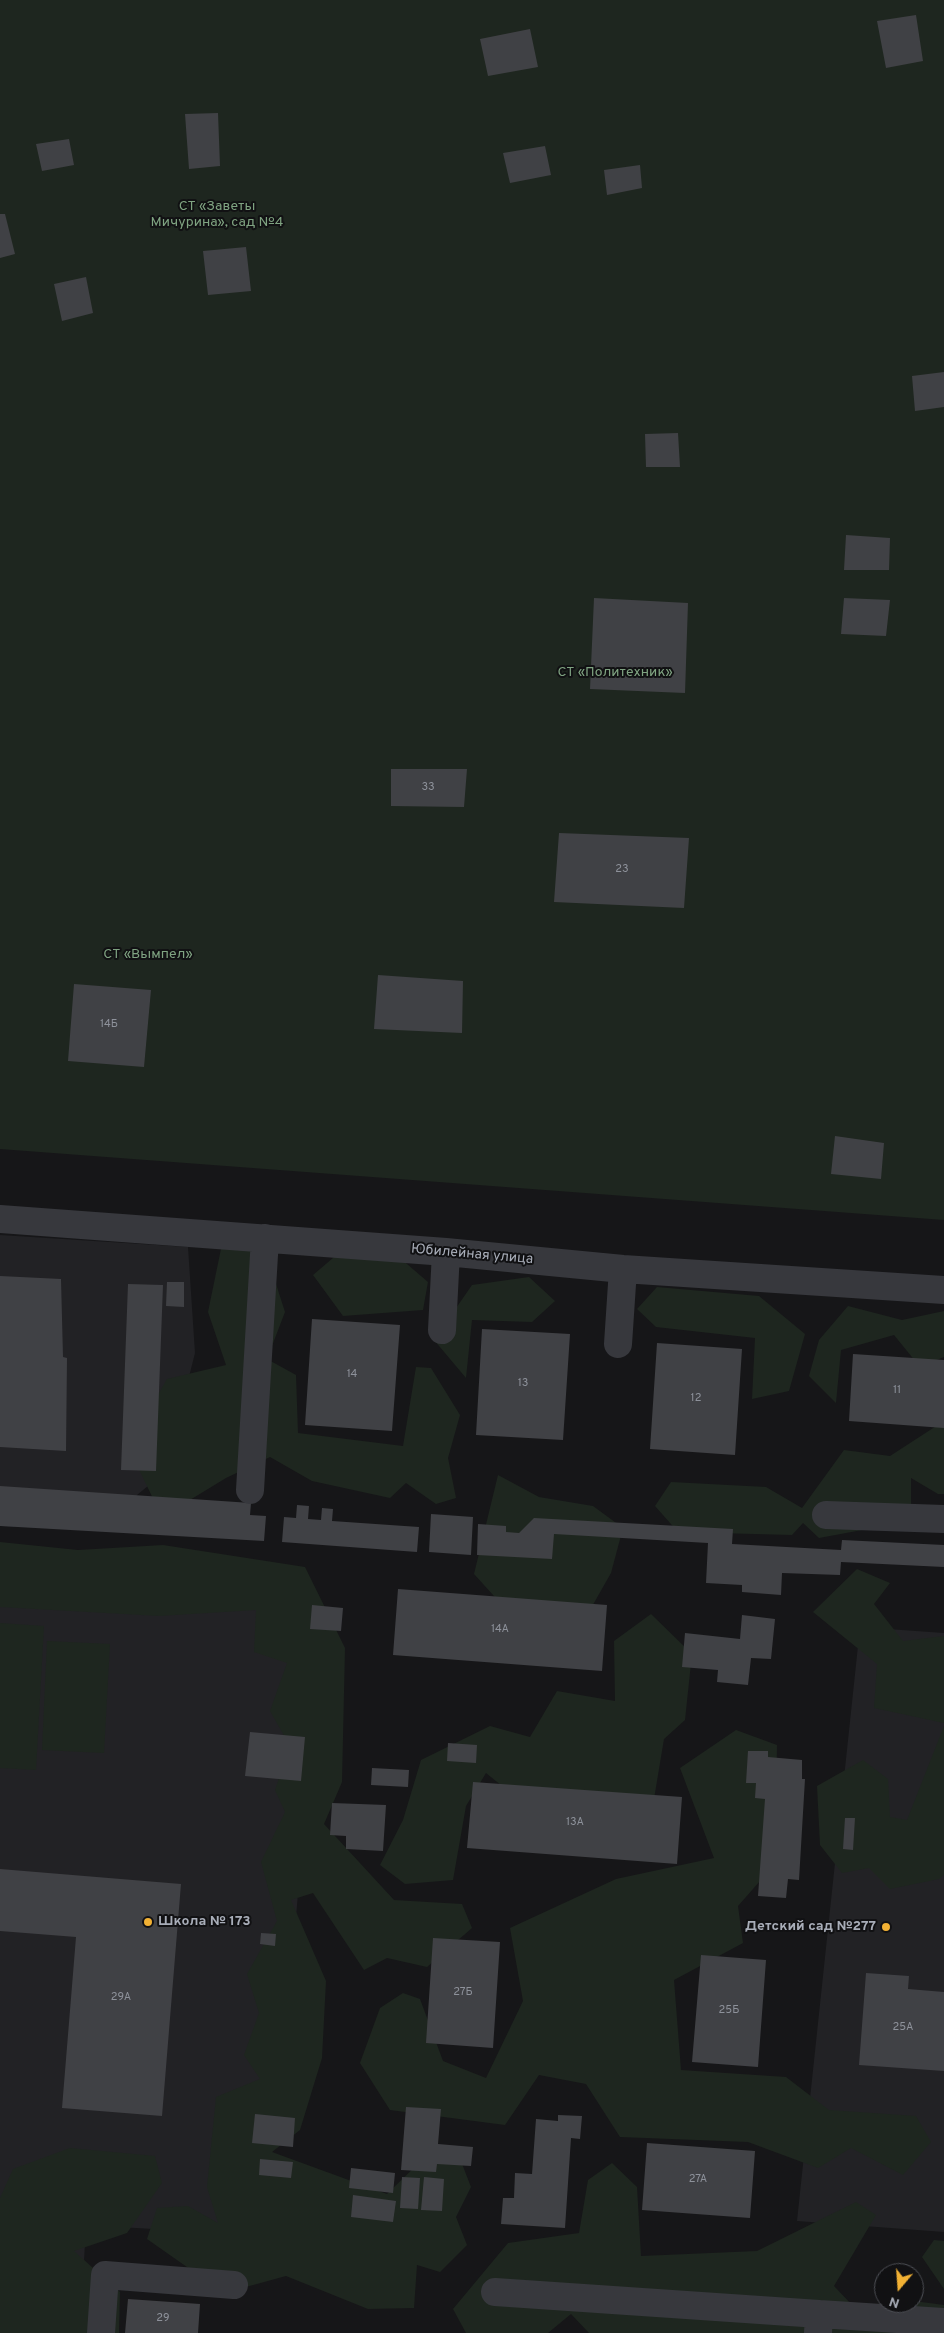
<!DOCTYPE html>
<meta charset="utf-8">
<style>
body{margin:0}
#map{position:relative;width:944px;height:2333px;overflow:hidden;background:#161618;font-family:Overpass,sans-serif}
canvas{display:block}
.north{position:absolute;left:874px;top:2263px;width:50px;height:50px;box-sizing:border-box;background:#111113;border:1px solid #4d4f55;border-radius:50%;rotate:198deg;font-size:14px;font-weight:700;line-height:20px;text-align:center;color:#a8adb8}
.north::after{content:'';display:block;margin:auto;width:18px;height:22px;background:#f2b134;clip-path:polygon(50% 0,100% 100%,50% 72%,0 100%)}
</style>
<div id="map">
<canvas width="944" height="2333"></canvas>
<div class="north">N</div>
</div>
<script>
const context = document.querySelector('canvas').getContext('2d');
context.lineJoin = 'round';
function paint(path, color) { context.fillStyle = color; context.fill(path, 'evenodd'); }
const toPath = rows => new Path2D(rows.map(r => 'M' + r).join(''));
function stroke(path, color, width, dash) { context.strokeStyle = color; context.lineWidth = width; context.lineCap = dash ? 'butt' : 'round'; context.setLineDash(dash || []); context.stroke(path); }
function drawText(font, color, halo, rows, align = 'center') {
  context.font = font + ' Overpass,sans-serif'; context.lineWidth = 4; context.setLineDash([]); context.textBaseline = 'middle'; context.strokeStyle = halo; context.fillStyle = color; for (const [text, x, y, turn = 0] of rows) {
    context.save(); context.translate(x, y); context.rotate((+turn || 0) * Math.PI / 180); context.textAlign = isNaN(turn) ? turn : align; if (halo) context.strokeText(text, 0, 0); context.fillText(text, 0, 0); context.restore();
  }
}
const built = toPath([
 [0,1235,188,1247,195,1353,165,1472,137,1495,134,1532,0,1526],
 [0,1559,307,1581,311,1736,280,2111,237,2234,86,2225,80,2333,0,2333],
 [860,1627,944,1633,944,2232,797,2221]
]);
const green = toPath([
 [0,0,944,0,944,1220,0,1149],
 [223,1239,246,1245,270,1265,285,1312,267,1359,296,1375,298,1433,403,1446,416,1367,431,1368,460,1415,448,1458,456,1498,436,1504,406,1483,390,1498,312,1481,270,1457,226,1478,162,1517,128,1447,167,1379,226,1365,208,1312],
 [347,1246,393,1252,428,1282,423,1310,343,1316,313,1275],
 [529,1277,555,1301,532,1322,472,1320,466,1378,434,1340,472,1285],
 [657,1287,759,1296,805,1334,789,1391,752,1399,755,1338,656,1327,637,1309],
 [848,1306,902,1320,944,1311,944,1357,920,1367,894,1335,841,1350,836,1403,809,1376,819,1340],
 [944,1421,944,1494,938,1494,911,1478,911,1521,819,1538,803,1523,792,1535,678,1532,655,1506,671,1482,766,1487,802,1508,844,1450,890,1456],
 [498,1475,539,1497,593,1506,623,1528,611,1573,582,1624,513,1617,474,1574],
 [0,1542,78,1550,163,1545,305,1567,345,1648,342,1782,324,1824,394,1900,462,1904,472,1928,427,1967,387,1958,364,1970,313,1893,291,1900,326,1981,322,2058,300,2130,272,2152,387,2194,424,2158,459,2156,471,2187,456,2217,467,2245,440,2272,417,2265,414,2308,368,2309,286,2276,224,2293,147,2239,157,2208,188,2206,218,2223,207,2187,216,2097,260,2079,244,2055,259,2013,247,1974,277,1921,261,1862,285,1812,275,1790,290,1746,270,1711,287,1663,254,1652,256,1610,159,1616,0,1607],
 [857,1569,890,1583,874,1604,903,1641,944,1636,944,1723,874,1708,877,1664,813,1612],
 [651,1614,692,1654,685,1720,664,1739,653,1805,523,1803,486,1773,466,1806,453,1880,405,1884,380,1865,403,1820,421,1760,490,1726,530,1737,557,1691,615,1701,614,1641],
 [0,1623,44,1626,36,1770,0,1768],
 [47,1641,110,1644,104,1753,42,1750],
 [944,1726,944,1875,939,1879,890,1889,869,1868,842,1873,820,1845,817,1786,863,1760,888,1779,890,1817,907,1820],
 [736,1730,777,1745,775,1864,738,1906,743,1943,674,1980,681,2070,786,2077,829,2110,916,2116,931,2142,903,2175,851,2148,818,2168,748,2142,620,2137,586,2084,539,2075,505,2125,390,2110,360,2063,380,2008,403,1993,420,1999,443,2061,486,2078,523,2001,510,1928,616,1879,714,1858,680,1768],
 [70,2148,155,2156,162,2183,127,2233,74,2251,120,2292,119,2333,0,2333,0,2198,13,2169],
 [612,2163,637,2187,641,2256,757,2251,856,2202,876,2215,834,2286,853,2306,914,2301,944,2305,944,2333,589,2333,571,2314,548,2333,466,2333,453,2309,508,2243,579,2233,588,2180],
 [934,2240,944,2241,944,2289,922,2257]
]);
const building = toPath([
 [916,15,923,61,886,68,877,21],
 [530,29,538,67,488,76,480,39],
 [218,113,220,166,189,169,185,114],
 [69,139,74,165,42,171,36,144],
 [545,146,551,175,510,183,503,153],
 [640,165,642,188,607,195,604,170],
 [0,214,5,214,15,254,0,258],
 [246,247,251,291,208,295,203,251],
 [86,277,93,313,62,321,54,284],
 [944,372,944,407,915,411,912,376],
 [678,433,680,467,646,467,645,434],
 [846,535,890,538,889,570,844,570],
 [594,598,688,603,685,693,590,689],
 [844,598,890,600,886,636,841,634],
 [391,769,467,769,464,807,391,806],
 [559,833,689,838,684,908,554,902],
 [378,975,463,981,462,1033,374,1029],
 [74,984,151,990,144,1067,68,1061],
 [835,1136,884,1143,881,1179,831,1174],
 [0,1276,61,1279,63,1357,67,1358,66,1451,0,1447],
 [167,1282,184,1282,184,1307,166,1306],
 [128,1284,163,1285,156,1471,121,1470],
 [312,1319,400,1325,392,1431,305,1425],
 [482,1329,570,1334,563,1440,476,1435],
 [657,1343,742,1349,735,1455,650,1449],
 [853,1354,944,1360,944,1428,849,1421],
 [0,1486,251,1503,250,1515,266,1516,264,1541,0,1526],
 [297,1505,309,1506,308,1519,321,1520,322,1508,333,1509,332,1521,419,1527,417,1552,282,1542,284,1517,296,1518],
 [431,1514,473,1517,471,1555,429,1552],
 [534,1518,733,1529,732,1544,841,1550,842,1540,944,1545,944,1567,841,1562,840,1575,782,1573,781,1595,742,1592,742,1585,706,1583,708,1543,554,1534,552,1559,477,1555,478,1524,506,1526,506,1532,519,1533],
 [398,1589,607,1605,602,1671,393,1655],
 [312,1605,343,1608,341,1631,310,1629],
 [742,1615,775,1619,771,1659,751,1658,748,1685,717,1682,718,1670,682,1667,685,1633,740,1639],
 [250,1732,305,1737,301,1781,245,1776],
 [448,1743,477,1745,476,1763,447,1761],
 [748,1751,768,1751,768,1757,802,1760,802,1779,805,1779,799,1880,788,1879,786,1898,758,1896,765,1799,755,1798,756,1783,746,1783],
 [372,1768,409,1770,408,1787,371,1785],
 [473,1782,682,1797,677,1864,467,1848],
 [332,1803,386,1805,383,1851,346,1849,346,1836,330,1835],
 [845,1818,855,1818,853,1850,843,1849],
 [0,1869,181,1884,162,2116,62,2108,76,1937,0,1931],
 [261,1933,276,1934,275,1946,260,1944],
 [433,1938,500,1942,493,2048,426,2043],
 [701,1955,766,1960,758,2067,692,2062],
 [866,1973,909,1976,908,1989,944,1992,944,2071,859,2065],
 [406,2107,441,2109,438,2144,473,2147,471,2166,437,2164,436,2172,401,2170],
 [255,2114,295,2118,293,2147,252,2143],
 [558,2115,582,2116,580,2139,571,2138,565,2228,501,2224,503,2198,514,2198,515,2173,532,2174,536,2119,558,2121],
 [647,2143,755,2151,750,2218,642,2210],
 [260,2159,293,2162,291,2178,259,2175],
 [351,2168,395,2173,393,2193,349,2188],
 [402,2177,420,2178,418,2209,400,2208],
 [424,2177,444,2179,442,2211,421,2210],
 [353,2195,396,2201,393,2222,351,2217],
 [128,2299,200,2304,198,2333,125,2333]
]);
const minor = toPath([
 [0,1219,446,1252,623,1269,944,1290],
 [442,1330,446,1252],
 [618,1344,623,1269],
 [250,1490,265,1238],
 [826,1515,944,1519],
 [495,2292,819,2314],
 [101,2333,105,2275,234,2285],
 [818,2333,819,2314,944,2322]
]);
const markers = [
 [148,1922,5,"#f2b134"],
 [886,1927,5,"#f2b134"]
];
const numberNames = [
 ["33",428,788],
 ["23",622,870],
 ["14Б",109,1025],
 ["14",352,1375],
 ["13",523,1384],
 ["11",897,1391],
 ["12",696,1399],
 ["14А",500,1630],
 ["13А",575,1823],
 ["27Б",463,1993],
 ["29А",121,1998],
 ["25Б",729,2011],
 ["25А",903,2028],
 ["27А",698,2180],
 ["29",163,2319]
];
const parkNames = [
 ["СТ «Заветы",217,207],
 ["Мичурина», сад №4",217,223],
 ["СТ «Политехник»",615,673],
 ["СТ «Вымпел»",148,955]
];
const streetNames = [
 ["Юбилейная улица",472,1255,5]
];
const poiNames = [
 ["Школа № 173",158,1922],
 ["Детский сад №277",876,1927,"right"]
];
paint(built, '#222225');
paint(green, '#1e261f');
paint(building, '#404145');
stroke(minor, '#37383d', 28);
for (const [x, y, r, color] of markers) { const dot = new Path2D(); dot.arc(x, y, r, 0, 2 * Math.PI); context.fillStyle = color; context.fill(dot); stroke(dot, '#111113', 2); }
drawText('11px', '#8e929b', null, numberNames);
drawText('14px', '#7fa381', '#111113', parkNames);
drawText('14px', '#a8adb8', '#111113', streetNames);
drawText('bold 14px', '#a8adb8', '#111113', poiNames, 'left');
</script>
